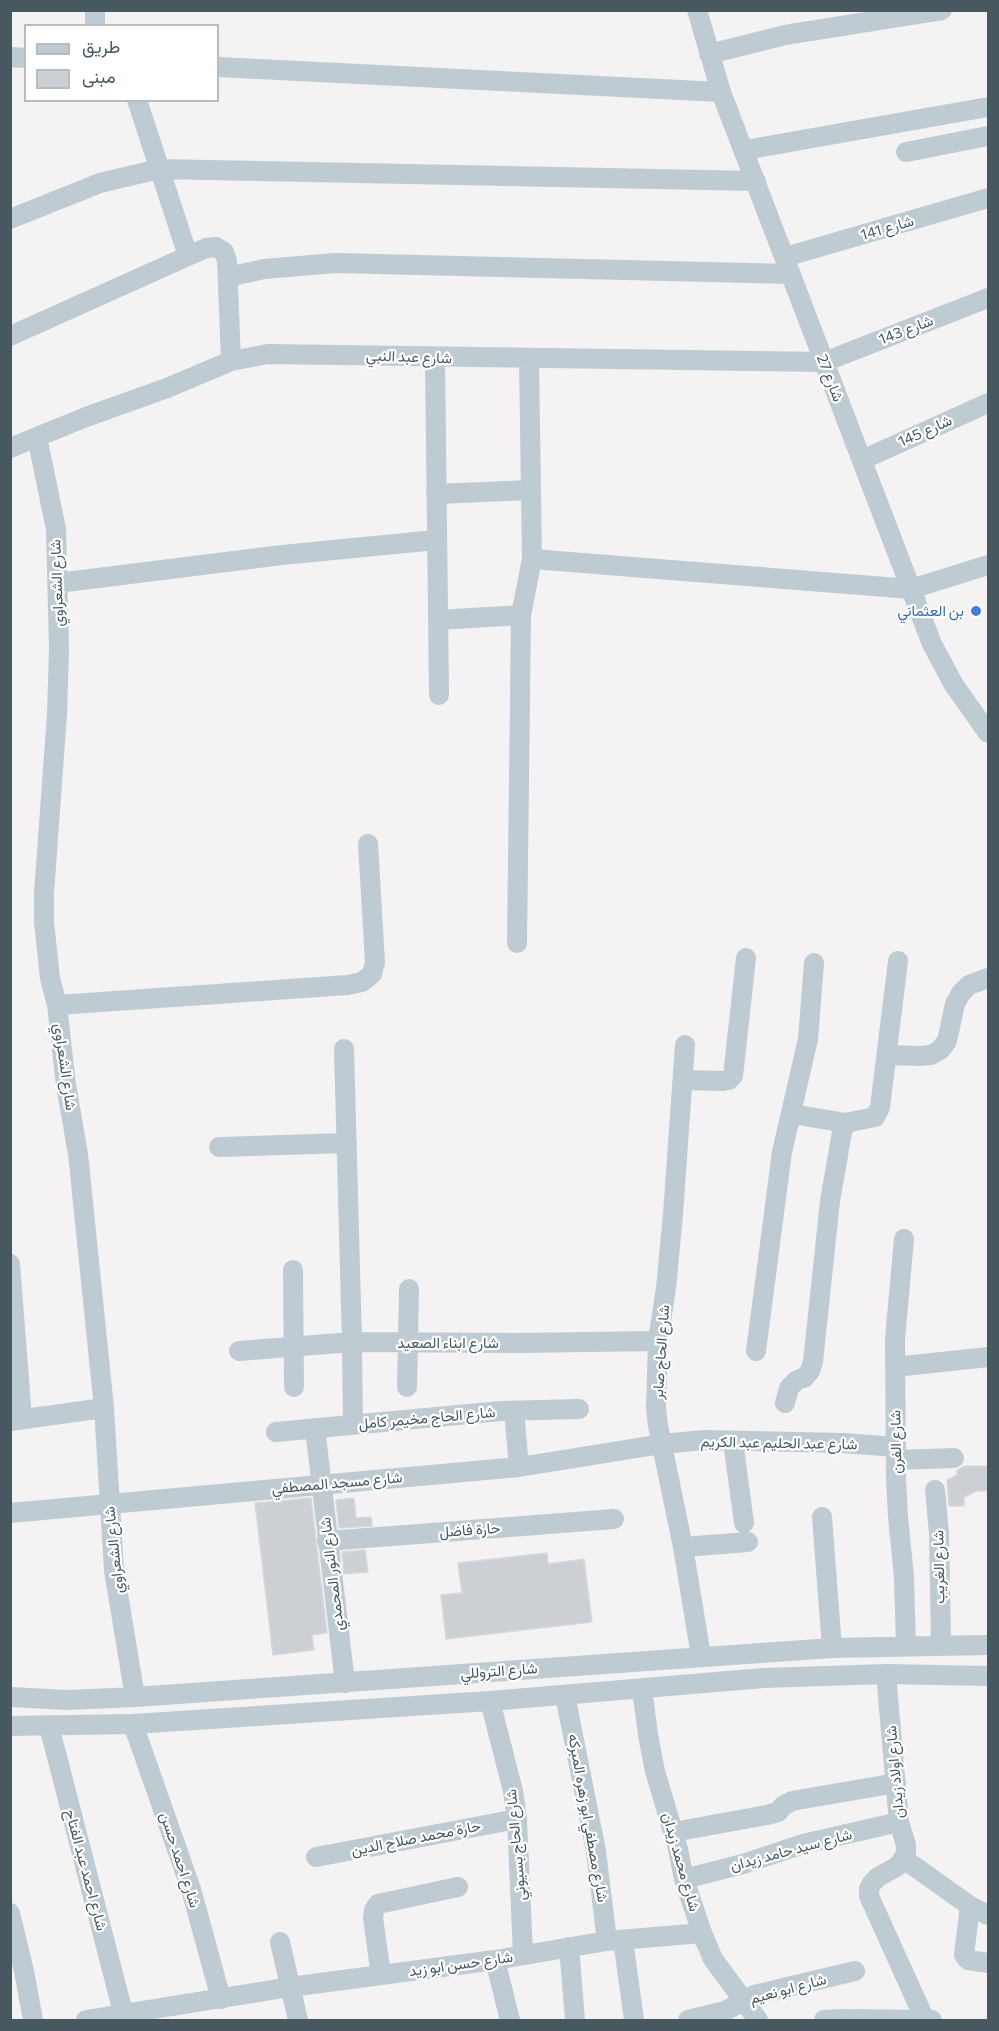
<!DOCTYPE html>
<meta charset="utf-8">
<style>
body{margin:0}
#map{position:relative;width:999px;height:2031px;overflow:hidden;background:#f4f2f2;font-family:Commissioner,Vazirmatn,sans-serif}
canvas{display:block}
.frame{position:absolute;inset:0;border:12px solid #485861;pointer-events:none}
.legend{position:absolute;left:24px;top:24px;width:195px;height:78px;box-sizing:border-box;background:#fff;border:2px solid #b6bcc0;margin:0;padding:8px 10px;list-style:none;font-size:18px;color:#485861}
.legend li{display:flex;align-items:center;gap:12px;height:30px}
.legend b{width:30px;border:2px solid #b6bcc0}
</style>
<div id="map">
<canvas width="999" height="2031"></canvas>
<div class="frame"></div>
<ul class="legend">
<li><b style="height:8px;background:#bfcbd2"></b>طريق</li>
<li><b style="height:16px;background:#ccd0d5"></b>مبنى</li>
</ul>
</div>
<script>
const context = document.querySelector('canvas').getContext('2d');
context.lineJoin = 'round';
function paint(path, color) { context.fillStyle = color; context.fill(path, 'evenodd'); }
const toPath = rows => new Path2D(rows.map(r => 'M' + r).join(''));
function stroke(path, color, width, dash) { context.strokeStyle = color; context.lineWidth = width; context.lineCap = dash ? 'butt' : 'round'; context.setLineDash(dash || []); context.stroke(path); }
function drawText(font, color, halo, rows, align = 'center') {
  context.font = font + ' Commissioner,Vazirmatn,sans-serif'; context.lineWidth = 4.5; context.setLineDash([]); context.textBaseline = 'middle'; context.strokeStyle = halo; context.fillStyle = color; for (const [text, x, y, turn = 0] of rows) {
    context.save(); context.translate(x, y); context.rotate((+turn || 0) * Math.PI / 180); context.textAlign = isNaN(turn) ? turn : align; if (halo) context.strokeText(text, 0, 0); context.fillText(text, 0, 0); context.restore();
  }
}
const building = toPath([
 [965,1466,988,1466,988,1491,977,1491,964,1497,964,1506,949,1506,947,1480,957,1475,957,1470,965,1466],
 [311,1498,327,1633,312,1635,314,1650,273,1655,255,1503,311,1498],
 [354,1498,356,1518,371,1517,372,1526,339,1528,336,1500,354,1498],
 [365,1550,368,1572,344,1574,342,1552,365,1550],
 [547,1553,548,1564,584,1559,592,1622,446,1639,441,1595,462,1593,458,1563,547,1553]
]);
const minor = toPath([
 [697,10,721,92,932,644,954,685,988,733],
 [95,26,95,10],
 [709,54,785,35,942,10],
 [10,57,26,58],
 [218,67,721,92],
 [137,100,188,256],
 [745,150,988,107],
 [906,152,988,136],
 [10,219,100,183,159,169,756,181],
 [785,257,988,198],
 [228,277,264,269,335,263,791,274],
 [10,336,206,248,216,247,224,252,227,261,231,361],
 [435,358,439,695],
 [37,437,56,529,59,649,57,714,44,893,44,922,50,978,57,1005,66,1085,78,1154,104,1408,114,1570,135,1697],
 [10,448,86,417,167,388,231,361,268,354,824,362,988,298],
 [862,460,988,403],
 [436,494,531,490],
 [532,559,911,589,988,565],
 [58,583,282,555,436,540],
 [438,620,521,615],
 [517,943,521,615,532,559,529,359],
 [57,1005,348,985,362,982,372,974,375,962,368,844],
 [685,1045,673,1214,666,1288,658,1341,656,1408,658,1426,683,1547,701,1656],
 [344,1049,352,1342,353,1425],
 [887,1055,920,1056,931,1055,940,1050,947,1041,955,1004,961,993,969,985,988,978],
 [683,1080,723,1081,729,1080,733,1076,746,958],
 [792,1114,846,1123],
 [219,1147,347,1143],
 [904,1239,895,1339,896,1477,898,1517,904,1577,906,1646],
 [10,1264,22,1418],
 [293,1270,294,1387],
 [239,1351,352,1342,518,1343,658,1341],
 [756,1351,782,1152,808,1039,814,963],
 [895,1367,988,1357],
 [407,1387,409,1289],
 [785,1403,789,1388,797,1380,804,1378,810,1371,813,1362,830,1201,842,1132,846,1123,850,1122,875,1117,880,1107,898,961],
 [514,1411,519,1467],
 [10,1421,104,1408],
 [315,1428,345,1683],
 [276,1432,501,1411,579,1409],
 [733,1441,744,1523],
 [896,1460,954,1458],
 [935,1490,939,1533,941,1645],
 [10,1513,519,1467,662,1444,704,1440,843,1443,896,1447],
 [822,1517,832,1648],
 [327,1541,614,1519],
 [683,1547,748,1542],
 [886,1674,899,1822,906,1845,906,1854,898,1866,878,1877,872,1883,869,1889,869,1896,925,2020],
 [642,1688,648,1735,655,1771,678,1849,684,1879,702,1933,713,1959,758,2020],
 [565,1695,596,1851,607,1941],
 [10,1697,68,1700,135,1697,832,1648,988,1645],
 [490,1701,513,1791,517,1819,523,1955],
 [133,1724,191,1889,221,1999],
 [10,1726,133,1724,490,1701,764,1678,886,1674,988,1676],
 [49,1726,125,2020],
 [673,1832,767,1815,778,1812,783,1806,792,1801,896,1783],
 [316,1857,517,1819],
 [904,1859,970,1906,988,1915],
 [684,1879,743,1864,803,1844,899,1822],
 [970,1906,964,1955,968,1960,988,1963],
 [10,1913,24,1971,33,2020],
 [623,1940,634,2020],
 [280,1942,298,2020],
 [569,1947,575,2020],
 [495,1960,510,2020],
 [381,1975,373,1918,374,1910,378,1904,458,1887],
 [86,2020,290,1987,495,1960,607,1941,702,1933],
 [688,2020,725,2011,754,1995,855,1971],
 [824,2020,843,2019,932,2020]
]);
const markers = [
 [976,611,6,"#3f7fe0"]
];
const streetNames = [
 ["شارع 141",887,228,-16],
 ["شارع 143",906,330,-21],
 ["شارع عبد النبي",409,357,2],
 ["شارع 27",830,378,69],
 ["شارع 145",925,431,-24],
 ["شارع الشعراوي",57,583,-92],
 ["شارع الشعراوي",65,1067,82],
 ["شارع ابناء الصعيد",448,1343],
 ["شارع الحاج صابر",661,1352,-86],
 ["شارع الحاج مخيمر كامل",427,1418,-5],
 ["شارع الفرن",896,1442,-91],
 ["شارع عبد الحليم عبد الكريم",779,1443,1],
 ["شارع مسجد المصطفي",337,1483,-5],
 ["حارة فاضل",470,1530,-4],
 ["شارع الشعراوي",114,1550,-96],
 ["شارع الغريب",939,1567,-91],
 ["شارع النور المحمدي",332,1574,-97],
 ["شارع التروللي",499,1671,-4],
 ["شارع اولاد زيدان",895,1772,-95],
 ["شارع مصطفي ابو زهره المبركه",588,1818,80],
 ["حارة محمد صلاح الدين",416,1838,-11],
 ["شارع الحاج بسيوني",516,1845,-95],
 ["شارع سيد حامد زيدان",791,1850,-15],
 ["شارع احمد حسن",180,1860,72],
 ["شارع محمد زيدان",681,1862,74],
 ["شارع احمد عبد الفتاح",86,1870,75],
 ["شارع حسن ابو زيد",461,1964,-8],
 ["شارع ابو نعيم",788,1989,-15]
];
const shopNames = [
 ["بن العثماني",964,611]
];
paint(building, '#ccd0d5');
stroke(building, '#d6d9de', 1.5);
stroke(minor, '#bfcbd2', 20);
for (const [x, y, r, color] of markers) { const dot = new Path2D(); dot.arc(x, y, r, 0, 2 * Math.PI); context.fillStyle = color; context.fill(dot); stroke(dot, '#fff', 2); }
drawText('15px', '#485861', '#fff', streetNames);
drawText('15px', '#366cbe', '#fff', shopNames, 'right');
</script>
